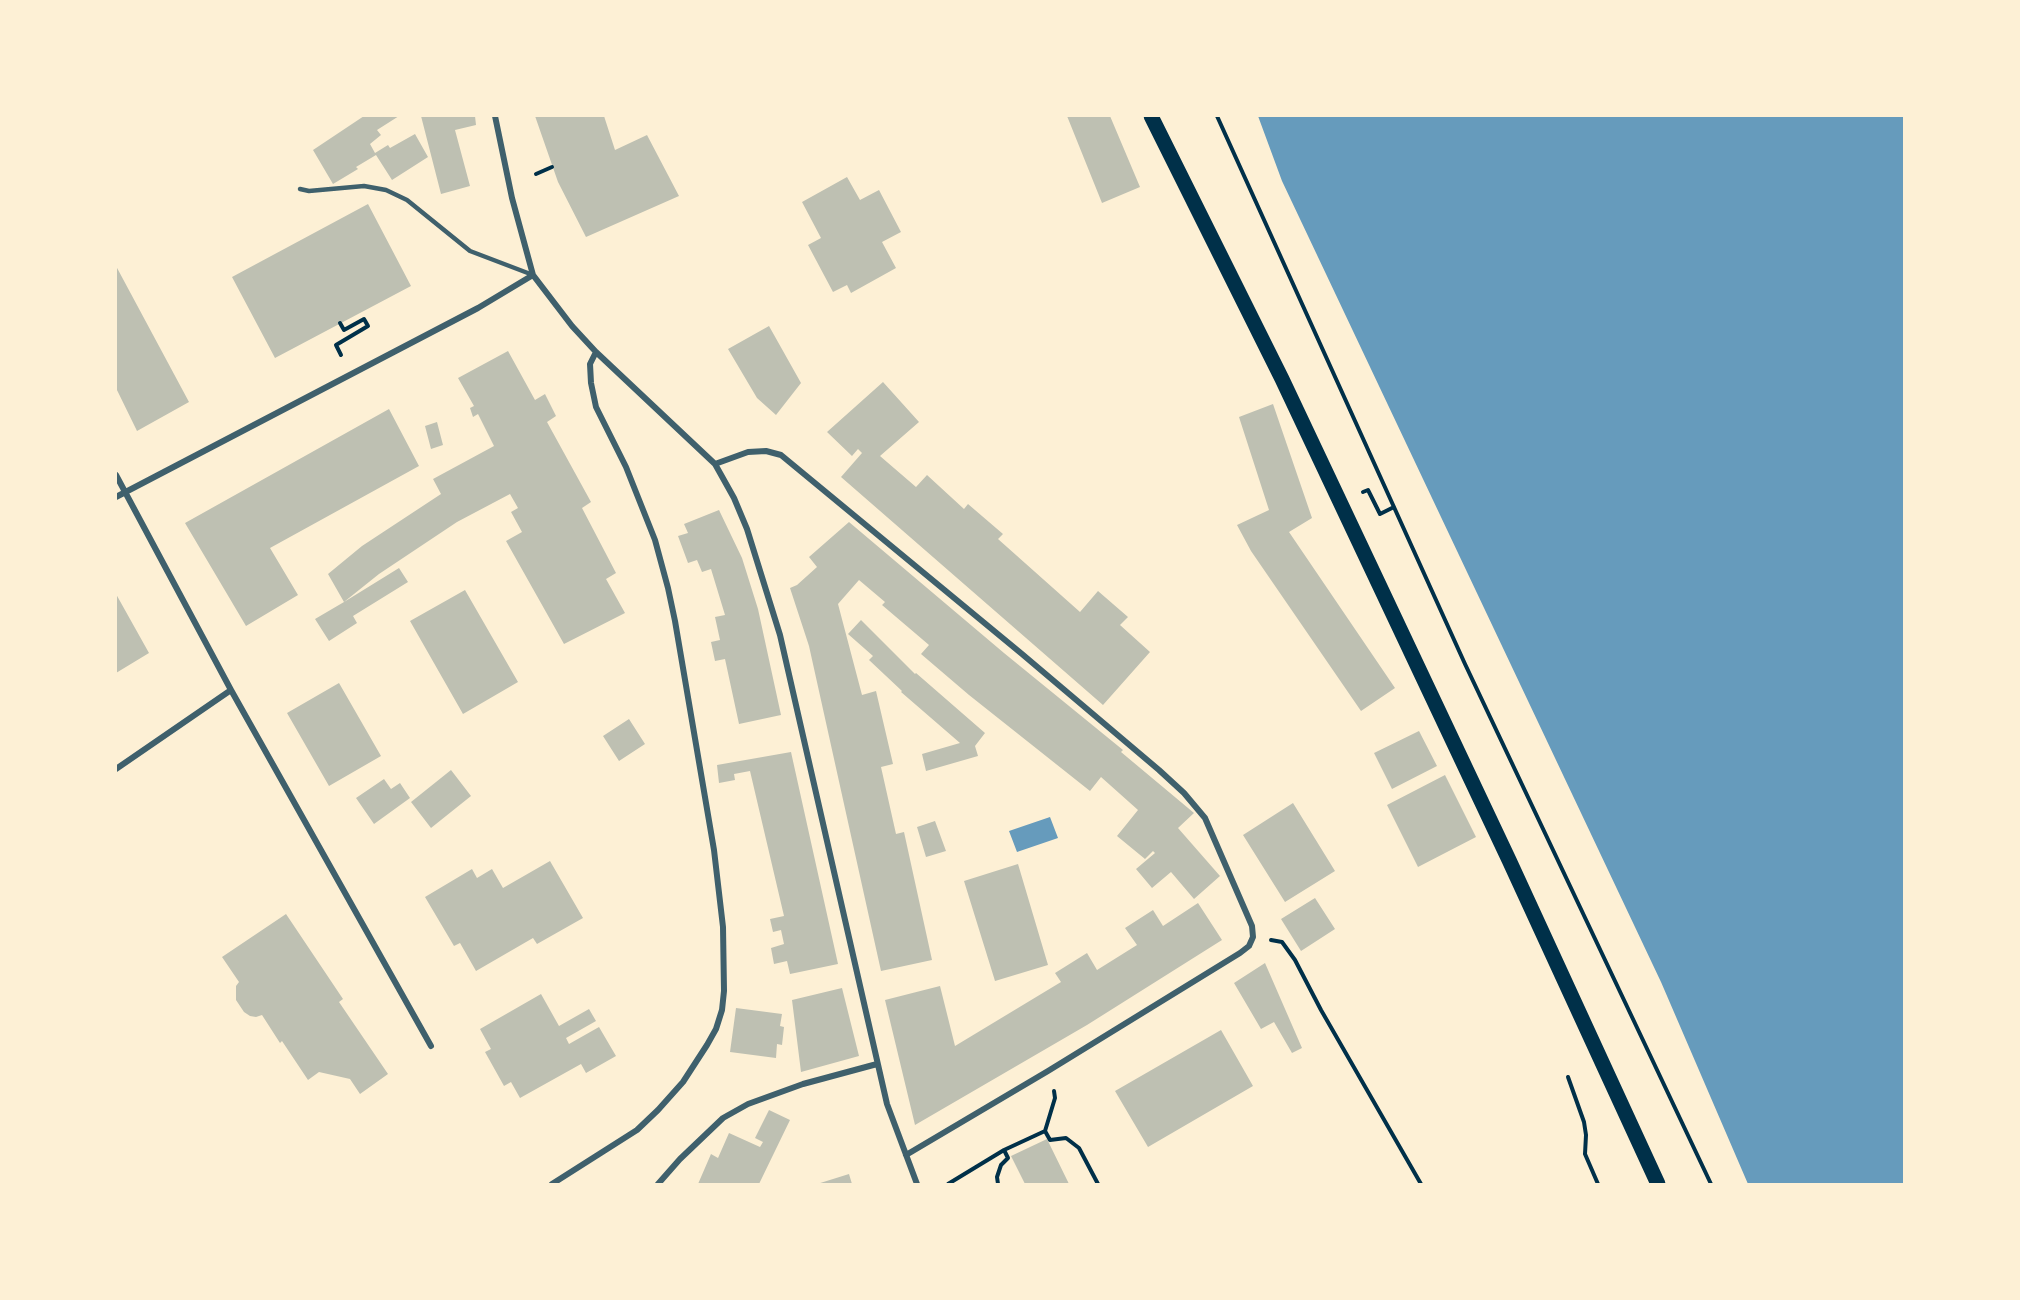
<!DOCTYPE html>
<style>
body{margin:0}
#map{position:relative;width:2020px;height:1300px;overflow:hidden;background:#fdf0d5;font-family:"Public Sans",sans-serif}
canvas{display:block}
.frame{position:absolute;inset:0;border:117px solid #fdf0d5;pointer-events:none}
</style>
<div id="map">
<canvas width="2020" height="1300"></canvas>
<div class="frame"></div>
</div>
<script>
const context = document.querySelector('canvas').getContext('2d');
context.lineJoin = 'round';
function paint(path, color) { context.fillStyle = color; context.fill(path, 'evenodd'); }
const toPath = rows => new Path2D(rows.map(r => 'M' + r).join(''));
function stroke(path, color, width, dash) { context.strokeStyle = color; context.lineWidth = width; context.lineCap = dash ? 'butt' : 'round'; context.setLineDash(dash || []); context.stroke(path); }
const water = toPath([
 [1258,116,1904,116,1904,1184,1748,1184,1661,982,1282,181],
 [1050,817,1058,838,1017,852,1009,831]
]);
const building = toPath([
 [364,116,399,116,377,130,381,135,370,144,375,153,388,145,390,148,415,134,428,157,392,180,376,155,356,167,358,169,333,184,313,150],
 [421,116,475,116,476,125,455,130,470,186,441,194],
 [535,116,604,116,615,150,647,135,679,196,586,237,558,182],
 [1067,116,1110,116,1140,187,1102,203],
 [847,177,860,200,879,190,901,232,882,242,896,268,851,293,847,285,833,292,808,245,821,238,802,202],
 [368,204,411,286,275,358,232,277],
 [116,266,189,402,137,431,116,388],
 [769,326,801,383,776,415,757,398,728,349],
 [508,351,535,400,545,394,556,416,547,422,591,502,582,508,616,573,606,579,625,613,564,644,506,541,522,532,511,512,518,508,510,494,457,522,379,574,344,602,399,568,408,582,353,616,357,623,329,641,315,619,344,602,328,574,362,546,441,494,433,479,494,446,478,414,473,417,470,408,474,406,458,378],
 [883,382,919,422,880,456,916,487,927,475,964,509,968,504,1003,534,998,539,1080,612,1098,591,1128,617,1120,625,1150,652,1103,705,841,477,862,453,858,449,852,456,827,432],
 [1273,404,1312,518,1289,532,1395,688,1361,711,1251,551,1237,525,1269,510,1239,417],
 [389,409,419,466,270,548,298,595,246,626,185,523],
 [437,422,443,445,431,449,425,426],
 [719,510,742,558,758,609,781,715,739,724,725,659,715,661,711,642,720,640,715,617,725,615,711,569,702,572,697,560,688,563,678,536,688,533,684,524],
 [849,522,1004,653,1123,750,1121,752,1194,813,1178,828,1220,876,1194,899,1171,872,1152,888,1136,869,1155,853,1153,851,1145,859,1117,836,1138,810,1101,777,1090,791,969,695,921,654,929,645,882,605,885,602,859,580,838,604,862,695,876,691,893,764,881,767,896,834,904,832,932,960,881,971,809,646,790,588,797,585,817,567,809,557],
 [465,590,518,682,463,714,410,621],
 [116,594,149,653,116,673],
 [861,620,915,674,916,673,985,733,975,746,978,756,926,771,922,754,960,743,901,692,902,691,869,660,873,656,848,634],
 [339,683,381,756,329,786,287,713],
 [629,719,645,744,619,761,603,736],
 [1419,731,1437,766,1392,789,1374,753],
 [791,752,838,964,790,974,787,961,774,964,771,948,784,944,781,930,773,932,770,919,784,916,750,771,734,774,735,780,719,783,717,765],
 [451,770,471,796,431,828,411,802],
 [1445,775,1476,837,1418,867,1387,805],
 [384,779,391,789,400,783,410,798,374,824,356,798],
 [1293,803,1335,871,1285,902,1243,835],
 [935,821,946,851,926,857,917,827],
 [550,861,583,918,537,944,533,938,476,971,460,943,454,946,425,897,472,869,477,878,492,869,503,888],
 [1018,864,1048,965,995,981,964,881],
 [1315,898,1335,929,1301,951,1281,919],
 [1198,903,1222,940,1087,1025,915,1125,885,1000,940,986,955,1046,1061,982,1055,973,1087,953,1097,970,1137,945,1125,928,1153,910,1163,926],
 [286,914,343,999,339,1002,388,1074,360,1094,350,1079,319,1072,308,1080,282,1041,280,1043,262,1015,256,1017,250,1016,244,1012,236,1000,236,986,239,982,222,957],
 [1265,963,1302,1048,1292,1053,1274,1022,1261,1029,1234,983],
 [842,988,859,1056,801,1072,792,1000],
 [541,994,559,1026,589,1009,596,1021,566,1038,569,1044,599,1027,616,1056,586,1073,581,1064,520,1098,511,1082,504,1086,485,1052,491,1049,480,1029],
 [736,1008,782,1014,780,1026,784,1027,782,1045,777,1044,776,1058,730,1052],
 [1221,1030,1253,1086,1148,1147,1115,1091],
 [769,1110,790,1120,759,1184,698,1184,711,1154,718,1158,729,1133,760,1147,763,1142,755,1138],
 [1047,1139,1069,1184,1025,1184,1011,1156],
 [849,1174,852,1184,817,1184]
]);
const path = toPath([
 [1217,116,1465,664,1711,1184],
 [536,174,552,167],
 [340,323,344,330,364,319,368,326,336,345,341,355],
 [1363,492,1368,490,1380,514,1394,507],
 [1271,940,1282,942,1295,960,1321,1010,1421,1184],
 [1568,1077,1584,1122,1586,1135,1585,1154,1598,1184],
 [1045,1131,1050,1140,1066,1138,1079,1148,1098,1184],
 [948,1184,1004,1150,1045,1131,1055,1098,1054,1091],
 [998,1184,997,1177,1001,1165,1008,1158,1004,1150]
]);
const service = toPath([
 [300,189,309,191,364,186,386,190,407,200,470,251,533,275]
]);
const minor = toPath([
 [495,116,512,198,533,275,572,326,596,352,715,464,734,498,747,529,780,635,887,1104,917,1184],
 [715,464,748,452,766,451,781,455,1022,654,1159,770,1184,793,1205,818,1252,926,1253,937,1249,946,1240,953,1048,1071,906,1155],
 [116,475,231,690,431,1046],
 [116,497,478,308,533,275],
 [116,769,231,690],
 [552,1184,637,1130,658,1110,683,1082,707,1045,716,1029,722,1010,724,991,723,927,714,850,675,621,668,588,655,540,626,467,596,407,591,383,590,364,596,352],
 [658,1184,680,1159,723,1118,748,1104,803,1084,877,1064]
]);
const primary = toPath([
 [1151,116,1282,379,1509,860,1658,1184]
]);
paint(water, '#669bbc');
paint(building, '#bec0b2');
stroke(path, '#003049', 4);
stroke(service, '#3f606c', 4.5);
stroke(minor, '#3f606c', 6);
stroke(primary, '#003049', 15);
</script>
